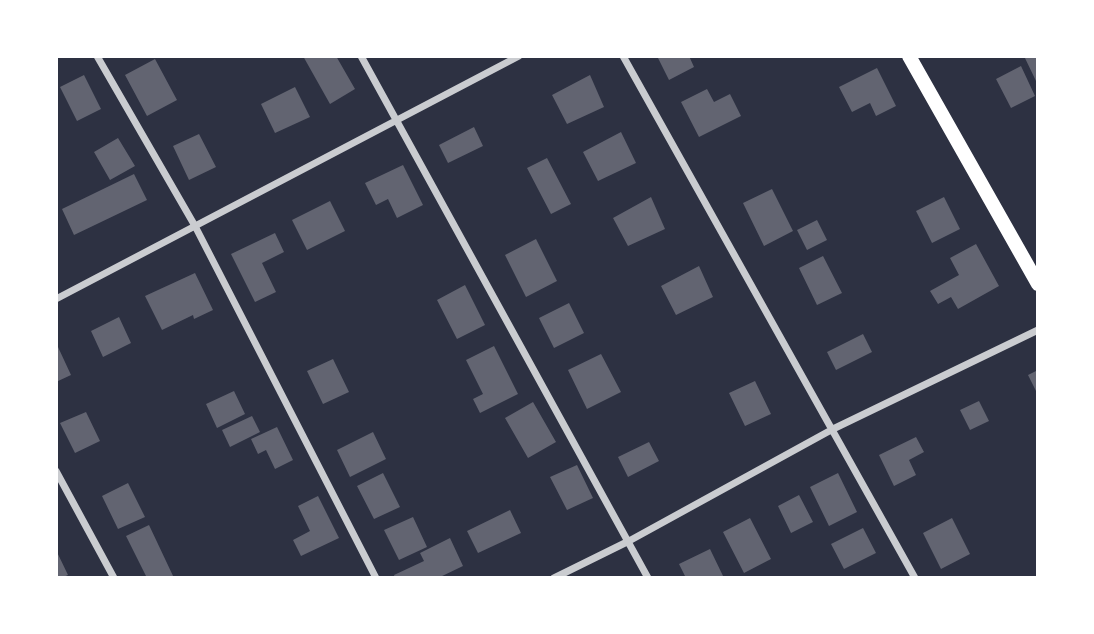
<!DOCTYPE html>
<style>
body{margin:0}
#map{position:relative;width:1094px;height:634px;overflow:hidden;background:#2d3142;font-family:"IBM Plex Sans",sans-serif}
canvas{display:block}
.frame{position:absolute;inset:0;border:58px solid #fff;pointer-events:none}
</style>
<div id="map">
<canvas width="1094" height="634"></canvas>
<div class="frame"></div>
</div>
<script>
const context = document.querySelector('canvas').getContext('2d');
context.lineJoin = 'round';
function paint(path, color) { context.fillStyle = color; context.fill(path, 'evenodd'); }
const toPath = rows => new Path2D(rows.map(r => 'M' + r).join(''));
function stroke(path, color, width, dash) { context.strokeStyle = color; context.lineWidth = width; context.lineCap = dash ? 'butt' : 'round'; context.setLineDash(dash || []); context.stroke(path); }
const building = toPath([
 [303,56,336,56,355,89,330,104],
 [657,56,689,56,694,67,669,80],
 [1024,56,1038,56,1038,80,1036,81],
 [155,59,177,100,147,116,125,75],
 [1021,66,1035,96,1011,108,996,79],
 [877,68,896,106,876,116,870,103,852,112,839,87],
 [84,75,101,109,77,121,60,87],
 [590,75,604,107,567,124,552,95],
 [295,87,310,117,275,133,261,104],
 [707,89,714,102,730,94,741,116,699,137,681,102],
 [474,127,483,146,448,163,439,145],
 [621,132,636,163,598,181,583,152],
 [199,134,216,167,189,180,173,146],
 [118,138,135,166,110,180,94,152],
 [547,158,571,204,551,214,527,168],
 [403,165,423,205,397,218,388,199,376,205,365,183],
 [134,174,147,200,74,235,62,209],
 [772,189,793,231,764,246,743,203],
 [651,197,665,229,628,246,613,218],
 [944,197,960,229,932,243,916,211],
 [330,201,345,231,307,250,292,220],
 [817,220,827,240,807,250,797,230],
 [275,233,284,252,262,263,276,292,255,302,231,254],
 [536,239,557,281,526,297,505,255],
 [976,244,999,286,958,309,951,297,938,304,930,291,959,275,950,258],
 [823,256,842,293,817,305,799,268],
 [699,266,713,297,676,315,661,286],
 [195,273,213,310,194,319,193,315,162,330,145,296],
 [465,285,485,325,457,339,437,300],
 [569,303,584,333,554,348,539,318],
 [119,317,131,343,103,357,91,331],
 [863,334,872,352,836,370,827,352],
 [494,346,518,394,480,413,473,399,483,394,466,360],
 [58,347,71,375,56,382,56,349],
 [601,354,621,392,587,409,568,370],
 [333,359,349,392,323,404,307,371],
 [1038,370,1038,395,1028,375],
 [755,381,771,414,745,426,729,393],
 [234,391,245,414,217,428,206,404],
 [979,401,989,421,970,430,960,410],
 [533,402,556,442,528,458,505,418],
 [86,412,100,441,75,453,60,423],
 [252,416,260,432,230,447,222,430],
 [277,427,293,460,275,469,266,450,258,454,251,439],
 [373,432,386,459,350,477,337,450],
 [916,437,924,452,909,460,916,475,894,486,879,455],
 [649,442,659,461,628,477,618,457],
 [577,465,593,498,567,510,550,477],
 [383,473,400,507,374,519,357,486],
 [838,473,857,512,829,526,810,487],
 [128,483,145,517,118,529,102,496],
 [799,495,813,522,791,533,778,506],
 [318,496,339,538,301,556,293,540,310,531,298,506],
 [510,510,521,533,478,553,467,531],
 [413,517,427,547,399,560,384,530],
 [750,518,771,559,744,573,723,532],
 [952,518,970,554,941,569,923,533],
 [149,525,174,578,147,578,126,536],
 [863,528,876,553,844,569,831,544],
 [450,538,463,566,438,578,395,578,394,575,424,561,420,553],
 [710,549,724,578,707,576,686,578,679,564],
 [56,550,68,575,61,578,56,578]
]);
const minor = toPath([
 [97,56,195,226,376,578],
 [361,56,648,578],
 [623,56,915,578],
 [56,299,519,56],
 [56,471,114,578],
 [554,578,629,541,833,429,1038,330]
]);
const secondary = toPath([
 [909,56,1038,284]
]);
paint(building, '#626471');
stroke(minor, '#caccd0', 7);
stroke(secondary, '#fff', 14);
</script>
